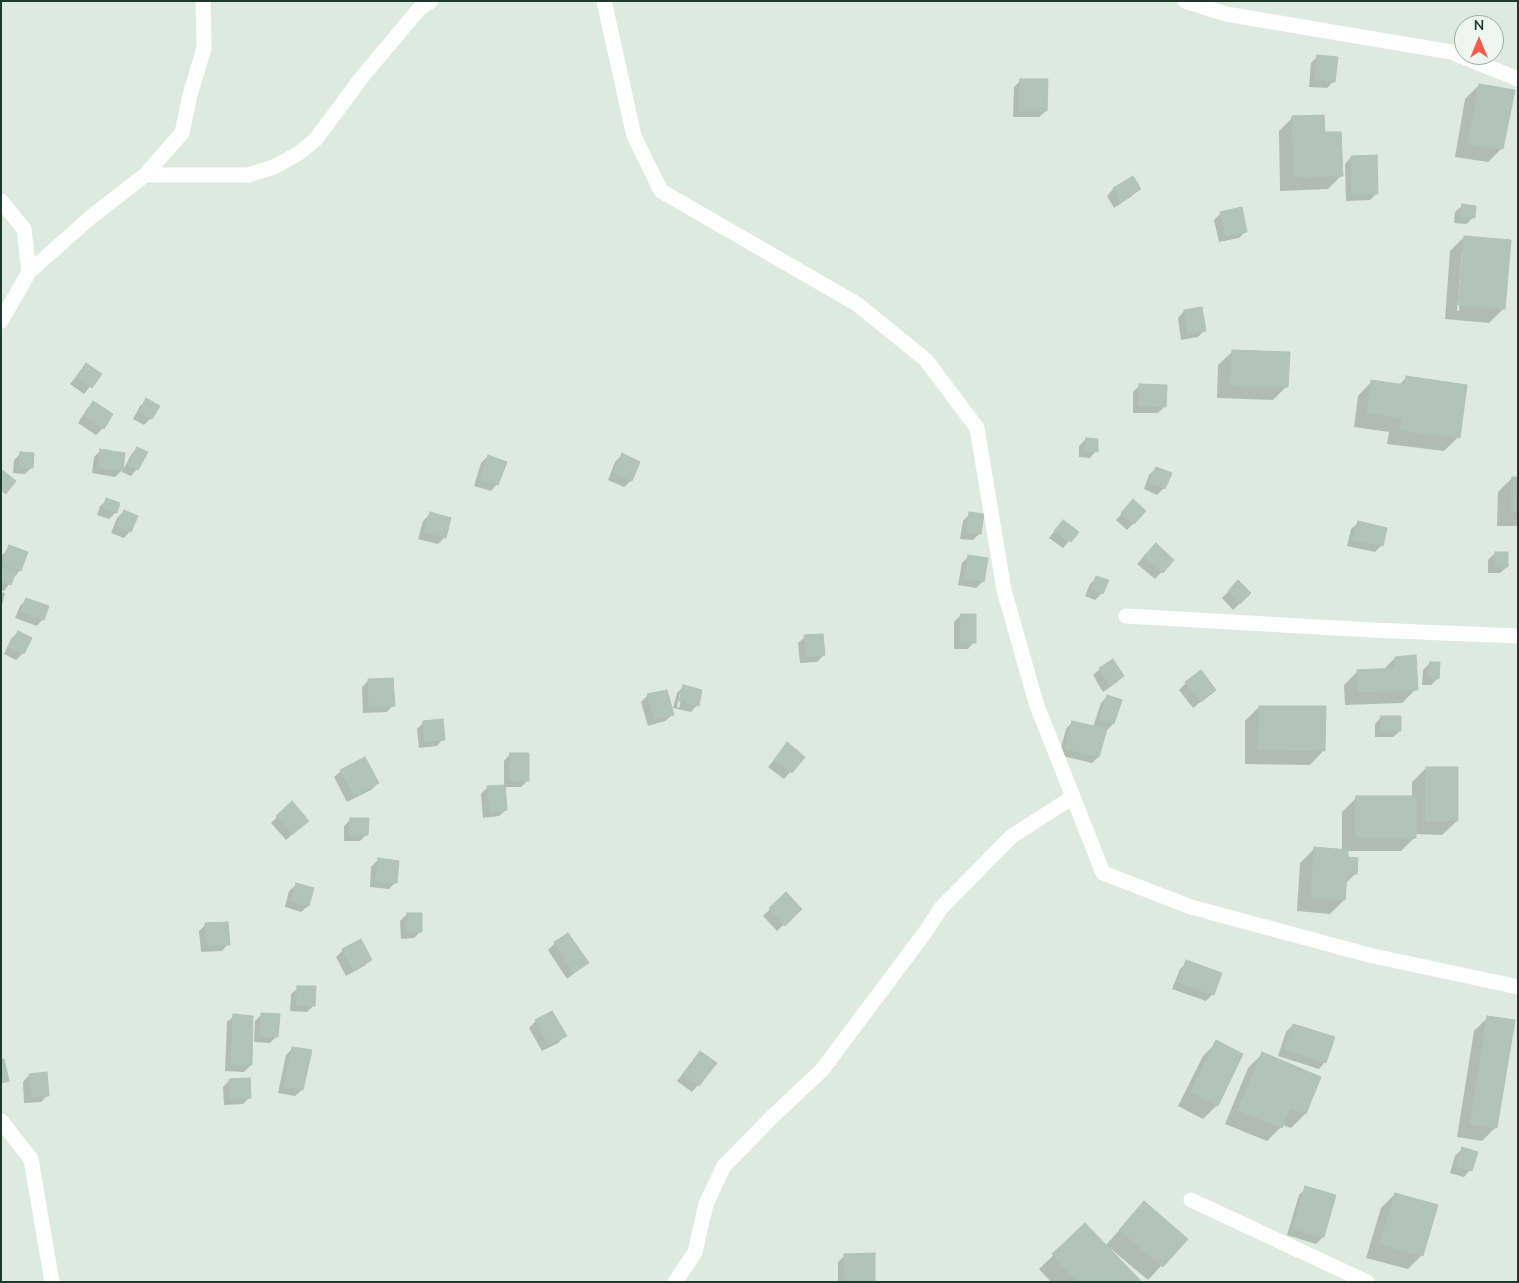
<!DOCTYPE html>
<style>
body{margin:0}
#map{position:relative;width:1519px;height:1283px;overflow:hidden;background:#ddeae2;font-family:"Nunito Sans",sans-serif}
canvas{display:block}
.frame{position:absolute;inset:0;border:2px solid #1e392d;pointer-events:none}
.north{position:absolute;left:1454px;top:15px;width:50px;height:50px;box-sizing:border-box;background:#edf6f0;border:1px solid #9aaaa2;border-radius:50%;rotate:0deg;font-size:14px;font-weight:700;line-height:20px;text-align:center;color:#1e392d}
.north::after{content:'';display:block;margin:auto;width:18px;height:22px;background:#f85b4c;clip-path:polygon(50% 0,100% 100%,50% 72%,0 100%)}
</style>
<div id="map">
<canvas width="1519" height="1283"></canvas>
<div class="frame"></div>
<div class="north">N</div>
</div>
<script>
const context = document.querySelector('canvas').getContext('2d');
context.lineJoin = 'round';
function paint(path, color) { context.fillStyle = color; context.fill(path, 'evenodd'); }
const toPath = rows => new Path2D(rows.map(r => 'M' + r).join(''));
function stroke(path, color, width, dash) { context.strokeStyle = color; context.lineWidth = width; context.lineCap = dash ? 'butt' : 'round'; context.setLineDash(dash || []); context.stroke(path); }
const shadow = toPath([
 [1318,56,1334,81,1327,88,1309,87,1311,63],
 [1021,80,1046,111,1039,117,1013,117,1014,87],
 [1479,85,1502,148,1488,162,1455,157,1465,99],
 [1293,117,1323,134,1342,175,1328,189,1280,191,1279,131],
 [1351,157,1377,193,1370,200,1346,201,1345,164],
 [1132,178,1139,189,1132,196,1114,208,1107,196,1113,189],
 [1462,206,1473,217,1467,224,1454,223,1455,212],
 [1221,213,1246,231,1239,238,1219,242,1214,220],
 [1464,237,1503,309,1489,323,1445,319,1450,251],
 [1462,251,1464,251,1459,311,1457,311],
 [1184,311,1204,331,1198,337,1181,340,1178,318],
 [1233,351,1287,386,1273,400,1217,398,1218,365],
 [86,365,100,374,84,394,70,384],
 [1407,377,1458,437,1444,451,1387,444,1389,432,1354,427,1358,396,1372,381,1399,385],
 [1140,385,1165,406,1158,413,1133,413,1133,392],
 [147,400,151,418,144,425,133,419,140,406],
 [93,402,103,428,96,435,78,423,87,409],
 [1086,439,1096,451,1090,458,1079,457,1079,446],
 [137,448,137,469,131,476,122,472,131,455],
 [101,450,124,454,121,471,115,477,92,473,94,457],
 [21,453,32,467,25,474,13,473,14,460],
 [622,455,639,462,631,481,624,487,608,480,615,462],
 [488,456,497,484,491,491,474,486,481,463],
 [1156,468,1164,488,1157,495,1144,489,1149,475],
 [1512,478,1518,478,1518,526,1497,526,1498,492],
 [107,500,116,512,109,519,97,515,100,506],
 [1127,508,1134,523,1127,530,1116,520],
 [124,511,130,531,124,538,111,533,117,518],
 [430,514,445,537,438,544,418,539,423,521],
 [970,514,979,534,973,540,960,539,963,521],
 [1358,523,1382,545,1375,552,1347,546,1351,529],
 [1057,528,1077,532,1063,548,1049,538],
 [9,547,20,570,4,591,1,590,1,557],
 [1149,551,1173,560,1155,579,1137,564],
 [1495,553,1507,567,1500,573,1488,573,1488,560],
 [969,556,983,581,976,588,958,585,962,563],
 [1097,577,1102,593,1095,600,1085,596,1090,584],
 [1238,582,1250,593,1233,610,1222,598],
 [1,592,5,593,1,609],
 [27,599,43,619,37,626,15,618,20,606],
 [961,615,974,642,968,649,954,649,954,622],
 [18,632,23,653,16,660,4,654,11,639],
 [805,637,824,655,817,662,800,663,798,643],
 [1395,658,1416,689,1402,703,1345,705,1344,685,1358,671,1383,670],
 [1430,663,1438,678,1431,685,1422,685,1423,670],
 [1100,669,1123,676,1116,683,1103,692,1093,675],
 [369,680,393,705,387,712,363,713,362,687],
 [1186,683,1208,696,1193,708,1179,690],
 [683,687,697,705,691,712,673,708,677,693],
 [680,693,683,693,679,708,677,707],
 [648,695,672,715,665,721,648,726,641,702],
 [1107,697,1113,724,1107,730,1098,757,1092,763,1059,755,1066,729,1072,722,1093,727,1101,703],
 [1259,707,1324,750,1310,765,1245,764,1245,721],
 [1381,717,1400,731,1393,737,1375,737,1375,724],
 [424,722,443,739,437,746,419,748,417,729],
 [787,744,803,757,784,779,768,767],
 [510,754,528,780,521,787,504,787,506,810,499,816,483,818,481,794,488,787,504,786,504,761],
 [1426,768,1457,821,1442,835,1415,834,1415,837,1401,851,1347,851,1347,858,1356,873,1345,884,1344,900,1330,914,1297,911,1300,863,1314,849,1342,851,1342,812,1356,798,1412,798,1412,782],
 [341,771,378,783,371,790,347,802,334,777],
 [277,817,301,827,286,840,271,823],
 [351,819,367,834,360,841,344,841,344,826],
 [378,860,396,882,389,889,370,887,371,867],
 [296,885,308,906,301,912,285,907,289,891],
 [785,894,800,909,777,931,763,916],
 [407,914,421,931,414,938,401,939,400,921],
 [206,924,228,944,222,951,201,952,199,931],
 [555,943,587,963,567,979,548,950],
 [343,950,371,960,364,966,346,976,336,957],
 [1187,962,1213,994,1206,1001,1172,989,1180,969],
 [298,988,314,1005,307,1012,290,1011,291,994],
 [552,1012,565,1036,558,1043,542,1051,529,1028,536,1021],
 [262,1014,277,1036,270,1043,254,1042,255,1021],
 [234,1016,251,1065,244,1072,225,1071,227,1022],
 [1488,1017,1496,1127,1482,1141,1457,1137,1474,1031],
 [1293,1025,1325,1062,1319,1069,1278,1056,1286,1032],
 [1217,1042,1217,1105,1203,1119,1178,1106,1203,1056],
 [293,1048,302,1090,295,1096,278,1093,286,1055],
 [1262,1054,1305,1114,1291,1128,1283,1125,1267,1141,1225,1124,1248,1068],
 [694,1059,715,1064,692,1092,677,1081],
 [29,1075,48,1095,41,1102,24,1103,23,1082],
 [230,1080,250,1097,243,1104,224,1105,223,1087],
 [1462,1149,1470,1170,1464,1177,1450,1173,1455,1156],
 [1306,1188,1335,1196,1323,1237,1316,1244,1287,1235,1299,1195],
 [1395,1194,1422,1255,1408,1269,1366,1258,1381,1208],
 [1144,1203,1186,1239,1148,1280,1111,1249,1109,1250,1140,1282,1051,1282,1039,1269,1085,1225,1105,1246],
 [845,1255,874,1282,838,1282,838,1262]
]);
const building = toPath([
 [1317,55,1338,57,1335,82,1315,80,1317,55],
 [1020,79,1048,79,1047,111,1019,111,1020,79],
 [1479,84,1515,90,1503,149,1468,143,1479,84],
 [1324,115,1325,132,1341,132,1343,176,1294,177,1292,116,1324,115],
 [1377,155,1378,194,1352,194,1351,156,1377,155],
 [1133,176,1141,189,1121,202,1113,188,1133,176],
 [1462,204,1476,206,1475,218,1460,217,1462,204],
 [1242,207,1247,232,1226,236,1220,212,1242,207],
 [1464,236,1511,240,1505,309,1458,305,1464,236],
 [1202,307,1206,331,1188,334,1184,310,1202,307],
 [1232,350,1290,352,1288,387,1230,385,1232,350],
 [86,363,102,374,92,388,76,377,86,363],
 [1406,376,1467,385,1460,438,1400,430,1402,418,1367,413,1371,380,1405,385,1406,376],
 [1139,384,1167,385,1166,407,1139,406,1139,384],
 [146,398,160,406,152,419,139,412,146,398],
 [93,401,113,414,104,429,84,416,93,401],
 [1086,438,1098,439,1098,452,1085,451,1086,438],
 [137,447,148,452,138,470,128,465,137,447],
 [100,449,125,453,123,471,98,467,100,449],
 [20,452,34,453,33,468,19,467,20,452],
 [622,453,640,462,632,481,614,473,622,453],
 [488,455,507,462,498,485,480,479,488,455],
 [1156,467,1172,473,1165,489,1149,482,1156,467],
 [1,469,16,481,6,494,1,490,1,469],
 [1512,477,1518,477,1518,513,1511,512,1512,477],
 [106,498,120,503,117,513,103,508,106,498],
 [1133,499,1146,511,1134,524,1121,513,1133,499],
 [124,510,138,516,131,532,117,526,124,510],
 [430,512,451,518,446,538,424,532,430,512],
 [969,512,984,514,981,534,966,532,969,512],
 [1063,520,1079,532,1071,542,1054,531,1063,520],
 [1358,521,1387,528,1383,546,1353,540,1358,521],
 [1156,543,1174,560,1163,573,1143,557,1156,543],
 [9,545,28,552,21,571,2,564,9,545],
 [1495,552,1508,552,1508,567,1495,567,1495,552],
 [968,555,988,558,984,582,964,579,968,555],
 [1,566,16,572,11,585,1,581,1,566],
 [1096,576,1109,580,1103,594,1091,589,1096,576],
 [1238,580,1251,593,1240,604,1228,591,1238,580],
 [26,598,49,606,44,620,21,611,26,598],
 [961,614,976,614,976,643,960,642,961,614],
 [18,631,32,638,24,654,9,647,18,631],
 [823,634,825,655,807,657,804,635,823,634],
 [1416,655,1418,690,1358,692,1357,670,1395,668,1395,657,1416,655],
 [1113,659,1124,676,1110,686,1099,668,1113,659],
 [1430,662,1440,662,1439,679,1428,678,1430,662],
 [1201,670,1216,690,1201,702,1185,682,1201,670],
 [393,678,395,706,369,707,368,679,393,678],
 [683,685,702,690,699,706,679,701,683,685],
 [667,690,674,715,654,720,647,694,667,690],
 [1107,695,1122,700,1114,724,1099,719,1107,695],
 [1259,706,1326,706,1325,751,1258,750,1259,706],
 [1381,716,1401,716,1401,731,1381,731,1381,716],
 [443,719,445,740,425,742,423,721,443,719],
 [1072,721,1107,729,1099,757,1065,749,1072,721],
 [787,742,805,757,792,773,774,760,787,742],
 [510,753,529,753,529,781,510,781,510,753],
 [365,757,379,783,354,796,340,770,365,757],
 [1426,767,1458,767,1458,821,1426,821,1426,767],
 [505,785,507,810,490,812,487,786,505,785],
 [1356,796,1416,796,1416,838,1356,838,1356,796],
 [292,801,309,821,293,834,276,816,292,801],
 [350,818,369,818,368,835,350,835,350,818],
 [1314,847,1348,850,1348,857,1358,858,1357,874,1347,873,1345,900,1311,898,1314,847],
 [378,858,399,861,397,883,376,881,378,858],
 [296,883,314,888,309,906,291,901,296,883],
 [786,892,802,909,785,926,769,908,786,892],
 [407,913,422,913,422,932,407,932,407,913],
 [228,922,230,945,207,946,205,923,228,922],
 [568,933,589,963,574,973,554,942,568,933],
 [361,939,372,960,353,970,342,949,361,939],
 [1186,960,1222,973,1214,995,1178,982,1186,960],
 [297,986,316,986,315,1006,297,1005,297,986],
 [552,1011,567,1036,549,1045,535,1020,552,1011],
 [261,1013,280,1014,278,1037,260,1036,261,1013],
 [233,1014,253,1016,252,1065,231,1065,233,1014],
 [1487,1016,1515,1020,1497,1128,1470,1124,1487,1016],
 [1293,1024,1335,1037,1326,1063,1284,1049,1293,1024],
 [1216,1040,1243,1054,1218,1106,1191,1092,1216,1040],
 [292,1047,312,1050,303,1090,284,1086,292,1047],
 [700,1051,717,1063,699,1086,683,1074,700,1051],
 [1262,1052,1321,1077,1306,1114,1290,1108,1282,1128,1238,1110,1262,1052],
 [4,1059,9,1081,1,1083,1,1060,4,1059],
 [47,1072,49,1096,31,1097,29,1074,47,1072],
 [250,1078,251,1098,230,1099,229,1079,250,1078],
 [1462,1147,1478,1152,1472,1171,1456,1166,1462,1147],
 [1305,1186,1336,1195,1324,1237,1293,1229,1305,1186],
 [1395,1193,1438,1205,1423,1256,1380,1244,1395,1193],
 [1144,1201,1188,1239,1163,1267,1119,1230,1144,1201],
 [1085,1223,1142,1282,1078,1282,1052,1254,1085,1223],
 [875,1253,875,1282,845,1282,844,1254,875,1253]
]);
const minor = toPath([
 [604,1,634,136,661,191,857,304,926,360,977,428,1004,590,1036,703,1103,873,1191,907,1369,955,1518,987],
 [1185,1,1226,14,1451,52,1518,79],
 [145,175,248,175,274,167,299,153,316,139,362,77,419,9,431,1],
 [1,201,24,229,29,272],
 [1,321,29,272,91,217,145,175,182,133,190,95,204,48,203,1],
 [1126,616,1371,630,1518,636],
 [1,1121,31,1159,52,1282],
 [1191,1200,1367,1282],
 [675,1282,695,1252,706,1204,724,1166,773,1116,822,1070,926,931,941,908,1012,836,1073,797]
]);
paint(shadow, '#0003');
paint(building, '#b2c4ba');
stroke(building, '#afc3b8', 1);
stroke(minor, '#fff', 15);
</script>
